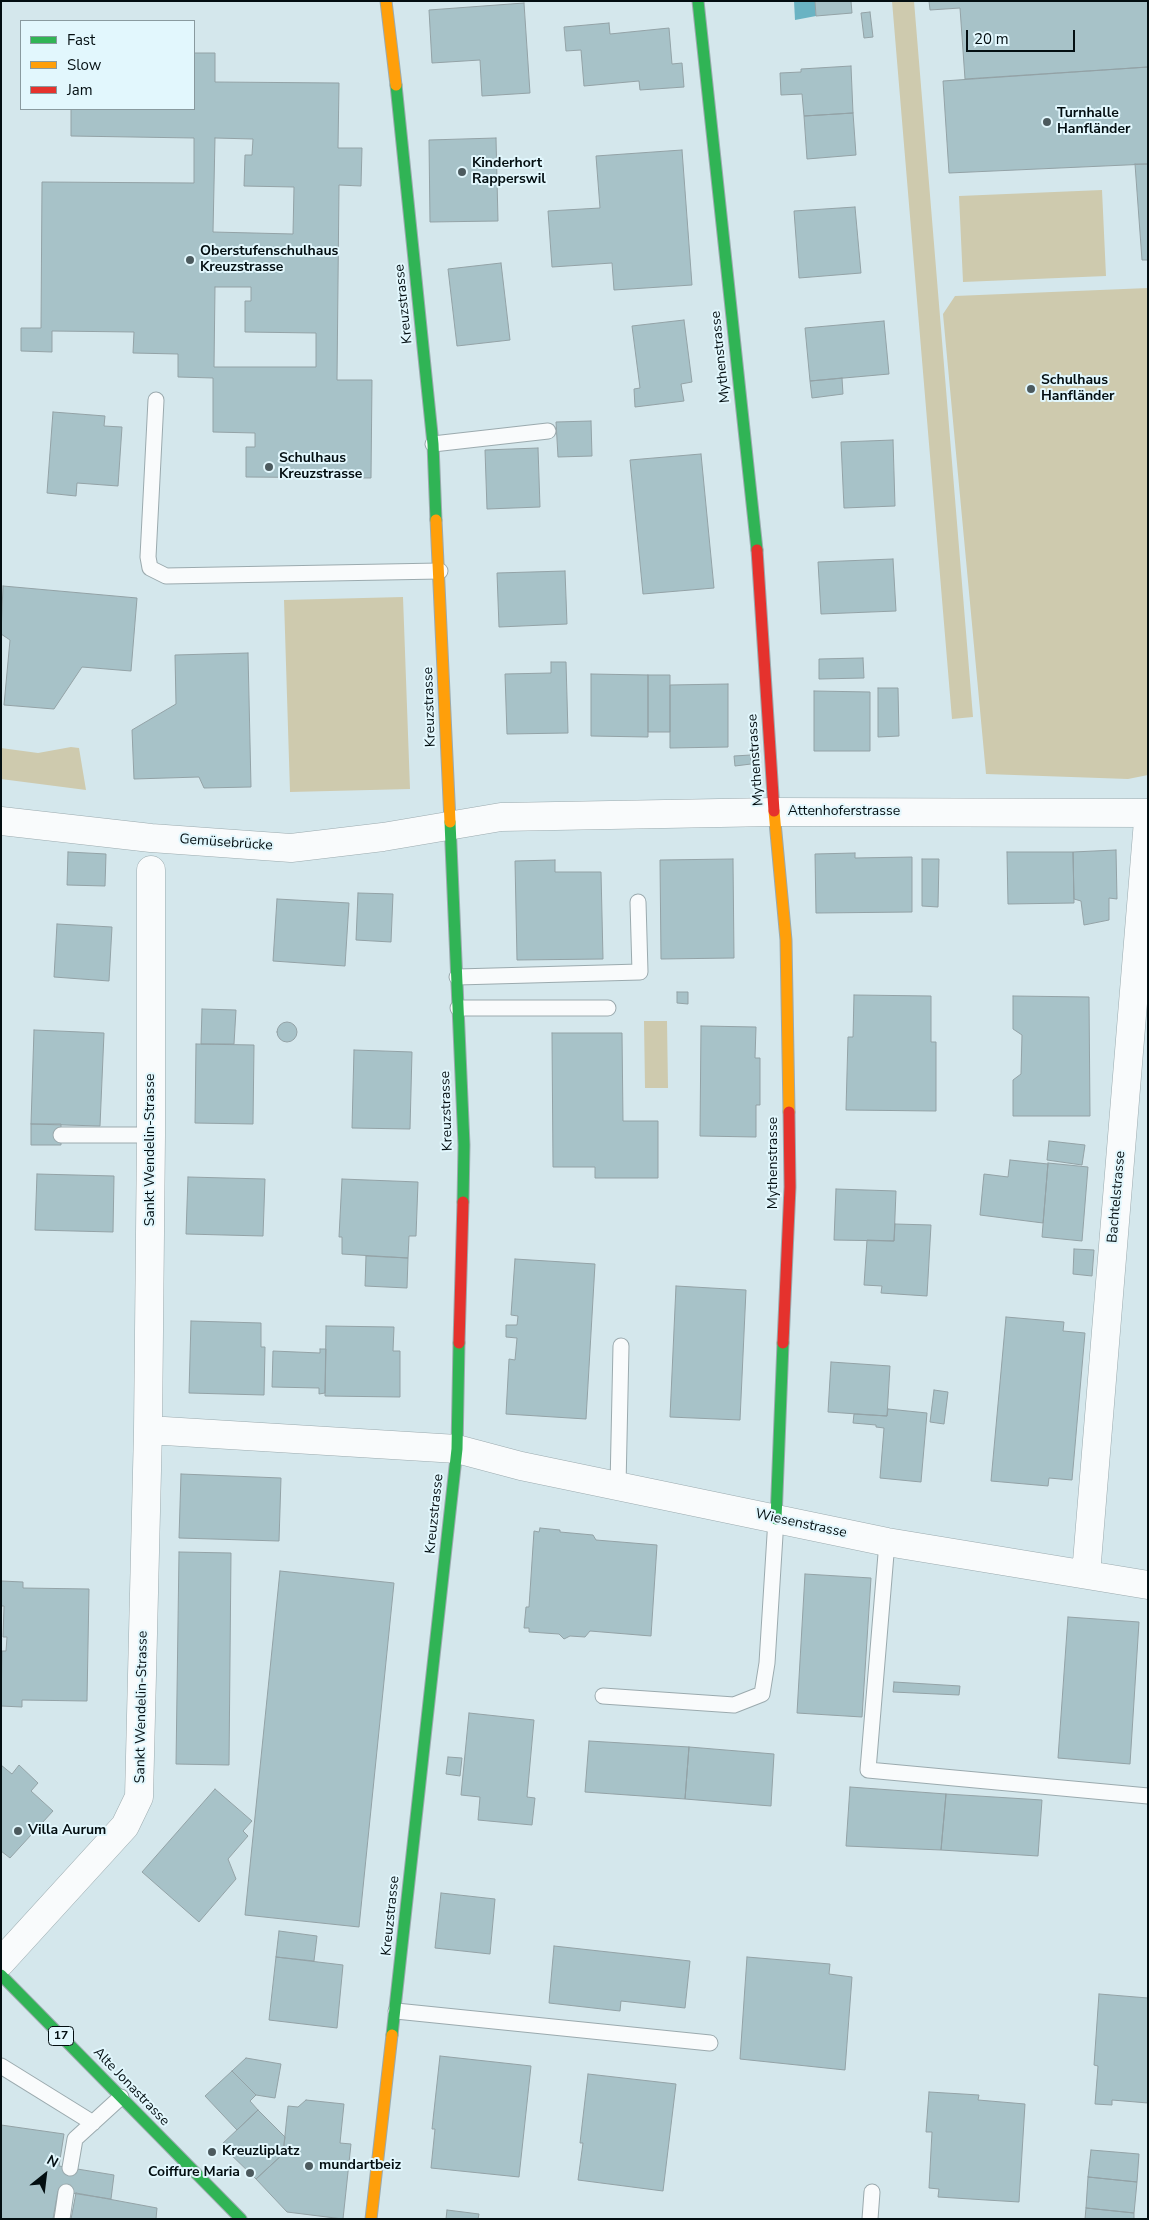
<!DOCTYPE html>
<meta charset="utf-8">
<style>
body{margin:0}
#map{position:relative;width:1149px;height:2220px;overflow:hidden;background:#d4e7ec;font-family:"Nunito Sans",sans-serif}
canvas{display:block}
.frame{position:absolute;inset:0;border:2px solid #030e11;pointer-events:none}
.legend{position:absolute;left:20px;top:20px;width:175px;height:90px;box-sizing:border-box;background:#e2f7fd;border:1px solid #899a9f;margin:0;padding:6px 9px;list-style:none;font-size:15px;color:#030e11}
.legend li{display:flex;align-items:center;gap:10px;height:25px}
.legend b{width:25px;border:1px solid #899a9f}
.north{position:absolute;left:20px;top:2150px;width:50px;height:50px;-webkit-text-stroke:4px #e2f7fd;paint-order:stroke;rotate:29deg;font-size:14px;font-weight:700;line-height:20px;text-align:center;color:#030e11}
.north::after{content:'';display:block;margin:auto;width:18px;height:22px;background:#030e11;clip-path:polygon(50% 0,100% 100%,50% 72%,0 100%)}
.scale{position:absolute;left:966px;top:30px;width:109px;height:22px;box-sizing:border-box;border:2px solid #030e11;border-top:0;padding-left:6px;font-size:15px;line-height:18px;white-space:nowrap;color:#030e11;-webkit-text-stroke:4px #e2f7fd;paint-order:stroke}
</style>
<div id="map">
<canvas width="1149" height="2220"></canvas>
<div class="frame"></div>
<ul class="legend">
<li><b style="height:6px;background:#30b455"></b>Fast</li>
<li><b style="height:6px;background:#ff9f0a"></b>Slow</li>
<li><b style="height:6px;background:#e5322d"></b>Jam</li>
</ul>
<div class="north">N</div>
<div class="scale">20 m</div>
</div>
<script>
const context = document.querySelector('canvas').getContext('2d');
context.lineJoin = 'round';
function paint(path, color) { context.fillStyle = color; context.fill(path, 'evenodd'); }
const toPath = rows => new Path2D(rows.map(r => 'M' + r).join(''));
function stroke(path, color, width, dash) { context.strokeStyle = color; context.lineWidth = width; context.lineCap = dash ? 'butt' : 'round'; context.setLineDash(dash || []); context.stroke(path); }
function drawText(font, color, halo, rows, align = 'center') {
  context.font = font + ' "Nunito Sans",sans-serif'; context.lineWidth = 4; context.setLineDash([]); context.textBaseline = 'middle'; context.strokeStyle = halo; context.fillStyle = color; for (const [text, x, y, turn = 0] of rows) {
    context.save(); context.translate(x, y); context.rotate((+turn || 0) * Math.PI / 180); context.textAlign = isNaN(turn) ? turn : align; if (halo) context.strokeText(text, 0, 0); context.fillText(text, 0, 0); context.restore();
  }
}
const green = toPath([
 [892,1,914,1,973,717,952,719],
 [1102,190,1106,276,963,282,959,196],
 [1148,288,1148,775,1128,779,986,774,943,314,955,296],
 [403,597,410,789,290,792,284,600],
 [71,747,79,748,86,790,1,779,1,748,38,753],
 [644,1021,667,1021,668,1088,645,1088]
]);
const water = toPath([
 [794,1,815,1,816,16,795,20]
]);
const building = toPath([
 [815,1,851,1,852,13,816,16,815,1],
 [929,1,1148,1,1148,67,965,79,960,8,930,10,929,1],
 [524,3,530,93,482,96,480,60,432,63,429,10,524,3],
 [870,12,873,37,864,38,861,13,870,12],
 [609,23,610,34,669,28,672,64,682,63,684,87,640,90,639,81,584,86,581,50,566,51,564,27,609,23],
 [194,53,215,53,215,82,339,83,338,148,362,148,361,186,339,185,337,380,372,380,371,478,246,477,246,447,255,447,255,433,213,432,213,378,178,377,178,354,133,353,134,332,52,331,52,352,21,351,21,328,41,328,42,182,194,183,194,138,71,136,71,109,194,109,194,53],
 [215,138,253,139,252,155,245,155,244,186,294,187,293,234,213,232,215,138],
 [215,287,251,287,251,301,245,301,245,332,316,333,316,367,214,367,215,287],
 [851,66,853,113,804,116,802,94,781,95,780,73,801,72,801,69,851,66],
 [1148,67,1148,164,949,173,943,81,1148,67],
 [853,113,856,155,807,159,804,116,853,113],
 [496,138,498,221,430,222,429,140,496,138],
 [682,150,692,285,614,290,612,263,552,267,548,211,600,208,596,156,682,150],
 [1135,164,1148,164,1148,260,1142,260,1135,164],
 [855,207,861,273,799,278,794,211,855,207],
 [501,263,510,340,457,346,448,269,501,263],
 [684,320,692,382,681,384,684,401,635,407,634,389,640,388,632,326,684,320],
 [884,321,889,374,810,381,805,328,884,321],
 [842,378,843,394,812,398,810,381,842,378],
 [53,412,105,416,104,426,122,427,118,486,77,483,76,496,47,493,53,412],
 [591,421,592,456,558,457,556,422,591,421],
 [893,440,895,506,844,508,841,442,893,440],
 [538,448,540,507,487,509,485,450,538,448],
 [701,454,714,588,643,594,630,460,701,454],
 [893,559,896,611,821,614,818,562,893,559],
 [565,571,567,624,499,627,497,573,565,571],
 [3,586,137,598,131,671,82,667,54,709,4,705,10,640,1,634,3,586],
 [248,653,251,787,204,788,199,777,134,779,132,730,176,704,175,655,248,653],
 [863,658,864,678,819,679,819,659,863,658],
 [551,662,566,662,568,733,507,734,505,674,551,673,551,662],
 [591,674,648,675,648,737,591,736,591,674],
 [648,675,670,675,670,732,648,732,648,675],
 [728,684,728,747,670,748,670,685,728,684],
 [878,688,898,688,899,736,878,737,878,688],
 [814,691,870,692,870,751,814,751,814,691],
 [751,755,751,764,735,766,734,756,751,755],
 [1116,850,1117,899,1109,898,1109,920,1084,925,1081,901,1074,899,1073,852,1116,850],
 [68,852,106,854,105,886,67,885,68,852],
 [1007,852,1073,852,1074,903,1008,904,1007,852],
 [855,853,855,858,912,857,912,912,816,913,815,854,855,853],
 [733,859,734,958,661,959,660,860,733,859],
 [922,859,939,859,938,907,922,906,922,859],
 [555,860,555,872,601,872,603,959,517,960,515,861,555,860],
 [358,893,393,894,391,942,356,940,358,893],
 [277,899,349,903,345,966,273,961,277,899],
 [57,924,112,927,109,981,54,977,57,924],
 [677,992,688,992,688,1004,677,1003,677,992],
 [854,995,931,996,931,1042,936,1042,936,1111,846,1110,848,1037,853,1037,854,995],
 [1013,996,1089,997,1090,1116,1013,1116,1013,1080,1021,1074,1022,1035,1013,1029,1013,996],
 [202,1009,236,1010,234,1044,201,1044,202,1009],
 '277 1032a10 10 0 1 1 20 0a10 10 0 1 1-20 0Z',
 [701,1026,756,1027,755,1058,760,1058,760,1105,756,1105,756,1137,700,1136,701,1026],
 [34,1030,104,1033,100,1126,31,1124,34,1030],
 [552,1033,622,1033,623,1121,658,1121,658,1178,595,1178,595,1167,553,1167,552,1033],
 [196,1044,254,1045,253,1124,195,1123,196,1044],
 [354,1050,412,1052,410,1129,352,1128,354,1050],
 [31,1124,61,1124,61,1145,31,1145,31,1124],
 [1049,1141,1085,1145,1082,1165,1047,1160,1049,1141],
 [1010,1160,1048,1164,1043,1223,980,1215,984,1174,1008,1177,1010,1160],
 [1048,1163,1088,1167,1082,1241,1042,1237,1048,1163],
 [37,1174,114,1176,113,1232,35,1230,37,1174],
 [188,1177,265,1179,263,1236,186,1234,188,1177],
 [342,1179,418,1182,416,1236,409,1236,408,1258,342,1254,342,1237,339,1237,342,1179],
 [836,1189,896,1191,894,1241,834,1240,836,1189],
 [895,1224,931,1225,927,1296,881,1293,882,1286,864,1285,867,1240,894,1241,895,1224],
 [1074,1249,1094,1250,1092,1276,1073,1274,1074,1249],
 [366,1256,408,1258,407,1288,365,1286,366,1256],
 [515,1259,595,1264,586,1419,506,1414,509,1359,515,1360,517,1338,506,1337,506,1325,517,1325,518,1316,511,1315,515,1259],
 [676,1286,746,1290,740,1420,670,1417,676,1286],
 [1006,1317,1064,1322,1063,1331,1085,1333,1072,1480,1049,1478,1048,1486,991,1481,1006,1317],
 [191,1321,261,1323,261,1347,265,1347,264,1395,189,1393,191,1321],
 [326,1326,394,1327,393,1351,400,1351,400,1397,325,1396,326,1326],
 [320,1349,326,1349,325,1393,319,1394,319,1388,272,1387,273,1351,320,1353,320,1349],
 [831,1362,890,1366,887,1416,828,1412,831,1362],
 [934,1390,948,1392,944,1424,930,1422,934,1390],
 [888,1409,927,1413,921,1482,880,1478,884,1428,876,1427,876,1425,853,1423,854,1414,887,1416,888,1409],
 [181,1474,281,1478,279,1541,179,1538,181,1474],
 [540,1528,560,1530,560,1532,593,1535,596,1540,657,1545,651,1636,590,1631,585,1637,570,1636,564,1639,559,1634,529,1632,529,1628,524,1628,526,1607,529,1607,534,1531,539,1532,540,1528],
 [179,1552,231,1553,229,1765,176,1764,179,1552],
 [280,1571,394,1583,359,1927,245,1915,280,1571],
 [805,1574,871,1578,862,1717,797,1713,805,1574],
 [1,1581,23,1582,23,1588,89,1589,87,1701,22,1700,22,1707,1,1706,2,1651,6,1651,7,1637,3,1637,4,1606,1,1606,1,1581],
 [1068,1617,1139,1622,1130,1764,1058,1758,1068,1617],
 [894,1682,960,1686,959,1695,893,1692,894,1682],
 [469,1713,534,1720,527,1797,535,1798,532,1825,478,1820,480,1797,461,1795,469,1713],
 [589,1741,689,1747,685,1799,585,1792,589,1741],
 [689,1747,774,1754,771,1806,685,1799,689,1747],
 [448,1757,462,1758,460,1776,446,1774,448,1757],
 [1,1765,12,1774,19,1765,38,1783,31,1791,53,1811,10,1858,1,1851,1,1765],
 [850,1787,946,1794,941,1850,846,1846,850,1787],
 [215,1789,252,1821,243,1831,248,1836,228,1859,236,1879,199,1922,142,1872,215,1789],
 [946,1794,1042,1800,1038,1856,941,1850,946,1794],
 [441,1893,495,1899,490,1954,435,1948,441,1893],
 [279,1931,317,1936,314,1961,276,1957,279,1931],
 [554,1946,690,1961,685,2008,621,2001,620,2011,549,2003,554,1946],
 [276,1957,343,1965,337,2028,269,2020,276,1957],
 [747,1957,830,1964,829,1974,852,1977,845,2070,740,2059,747,1957],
 [1099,1994,1148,1998,1148,2103,1112,2100,1112,2105,1095,2104,1098,2066,1094,2065,1099,1994],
 [440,2056,531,2066,519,2177,431,2168,435,2129,432,2129,440,2056],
 [246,2058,281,2064,275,2098,256,2095,232,2071,246,2058],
 [232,2071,256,2095,250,2101,258,2110,237,2130,205,2096,232,2071],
 [588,2074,676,2084,663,2191,578,2180,583,2143,580,2143,588,2074],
 [929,2092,979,2095,978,2100,1025,2104,1019,2202,938,2197,939,2189,929,2188,932,2132,926,2132,929,2092],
 [306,2100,344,2104,340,2143,351,2144,343,2219,287,2212,256,2179,283,2154,288,2106,298,2107,306,2100],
 [258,2110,285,2137,283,2154,256,2179,221,2145,258,2110],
 [1,2125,64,2134,59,2166,114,2175,111,2199,58,2191,53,2219,1,2219,1,2125],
 [1091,2150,1139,2154,1137,2182,1088,2177,1091,2150],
 [1088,2177,1137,2182,1134,2213,1086,2208,1088,2177],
 [76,2193,157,2208,156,2219,71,2219,76,2193],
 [1086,2208,1134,2213,1134,2219,1085,2219,1086,2208],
 [447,2210,479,2214,478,2219,446,2219,447,2210]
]);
const lane = toPath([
 [156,400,148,557,150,568,166,576,440,571],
 [433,444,548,431],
 [457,977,640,972,638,902],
 [458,1008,608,1008],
 [61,1135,151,1135],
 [618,1486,621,1346],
 [887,1542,868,1770,1148,1796],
 [603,1696,734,1705,762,1694,767,1663,776,1519],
 [396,2011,710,2043],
 [1,2066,93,2123],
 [70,2168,75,2139,121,2097],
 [62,2219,66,2192],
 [870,2219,872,2192]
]);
const street = toPath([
 [1,821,151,838,291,848,383,837,501,817,774,812,1148,813],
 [148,1430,457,1449,521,1466,887,1542,1148,1585],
 [1086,1574,1148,821],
 [1,1962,125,1826,139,1797,148,1430,151,1135,151,870]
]);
const fast = toPath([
 [698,1,757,550],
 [396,85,433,444,436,520],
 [450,822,464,1145,463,1202],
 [776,1519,783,1343],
 [1,1975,241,2219],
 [392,2035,457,1449,459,1343]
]);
const slow = toPath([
 [386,1,396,85],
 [436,520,450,822],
 [774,811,786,940,789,1112],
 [371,2219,392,2035]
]);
const jam = toPath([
 [757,550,774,811],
 [459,1343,463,1202],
 [783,1343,790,1187,789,1112]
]);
const markers = [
 [1047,122,5,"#4c5a5e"],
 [462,172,5,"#4c5a5e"],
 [190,260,5,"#4c5a5e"],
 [1031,389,5,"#4c5a5e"],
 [269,467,5,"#4c5a5e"],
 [18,1831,5,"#4c5a5e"],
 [212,2152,5,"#4c5a5e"],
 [309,2166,5,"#4c5a5e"],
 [250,2173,5,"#4c5a5e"]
];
const shields = [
 [61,2036,25]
];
const shieldNames = [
 ["17",61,2036]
];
const poiNames = [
 ["Turnhalle",1057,114],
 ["Hanfländer",1057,130],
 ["Kinderhort",472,164],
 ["Rapperswil",472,180],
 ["Oberstufenschulhaus",200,252],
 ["Kreuzstrasse",200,268],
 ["Schulhaus",1041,381],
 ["Hanfländer",1041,397],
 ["Schulhaus",279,459],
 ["Kreuzstrasse",279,475],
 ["Villa Aurum",28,1831],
 ["Kreuzliplatz",222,2152],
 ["mundartbeiz",319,2166],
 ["Coiffure Maria",240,2173,"right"]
];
const streetNames = [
 ["Kreuzstrasse",404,304,-96],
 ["Mythenstrasse",721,357,-96],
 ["Kreuzstrasse",430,707,-92],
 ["Mythenstrasse",756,760,-94],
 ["Attenhoferstrasse",844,812],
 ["Gemüsebrücke",226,843,4],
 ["Kreuzstrasse",447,1111,-92],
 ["Sankt Wendelin-Strasse",151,1150,-90],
 ["Mythenstrasse",774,1163,-90],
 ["Bachtelstrasse",1117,1197,-85],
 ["Kreuzstrasse",435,1514,-84],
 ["Wiesenstrasse",801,1524,12],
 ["Sankt Wendelin-Strasse",142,1707,-89],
 ["Kreuzstrasse",391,1916,-84],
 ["Alte Jonastrasse",131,2087,46]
];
paint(green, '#cecaae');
paint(water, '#6ab3c3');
paint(building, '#a7c2c8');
stroke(building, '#93a2a6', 1);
stroke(lane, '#9baaae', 17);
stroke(street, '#9baaae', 29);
stroke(fast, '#9baaae', 13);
stroke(slow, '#9baaae', 13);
stroke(jam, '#9baaae', 13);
stroke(lane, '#f9fbfc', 15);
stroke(street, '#f9fbfc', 28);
stroke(fast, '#30b455', 11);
stroke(slow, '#ff9f0a', 11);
stroke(jam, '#e5322d', 11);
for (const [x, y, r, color] of markers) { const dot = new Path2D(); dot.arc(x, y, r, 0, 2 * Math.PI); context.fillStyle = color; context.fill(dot); stroke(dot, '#e2f7fd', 2); }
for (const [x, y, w] of shields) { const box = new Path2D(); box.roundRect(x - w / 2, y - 9.5, w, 19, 4); context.fillStyle = '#e2f7fd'; context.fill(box); stroke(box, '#030e11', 1); }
drawText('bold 12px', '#030e11', null, shieldNames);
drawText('bold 14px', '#030e11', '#e2f7fd', poiNames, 'left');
drawText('14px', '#030e11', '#e2f7fd', streetNames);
</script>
